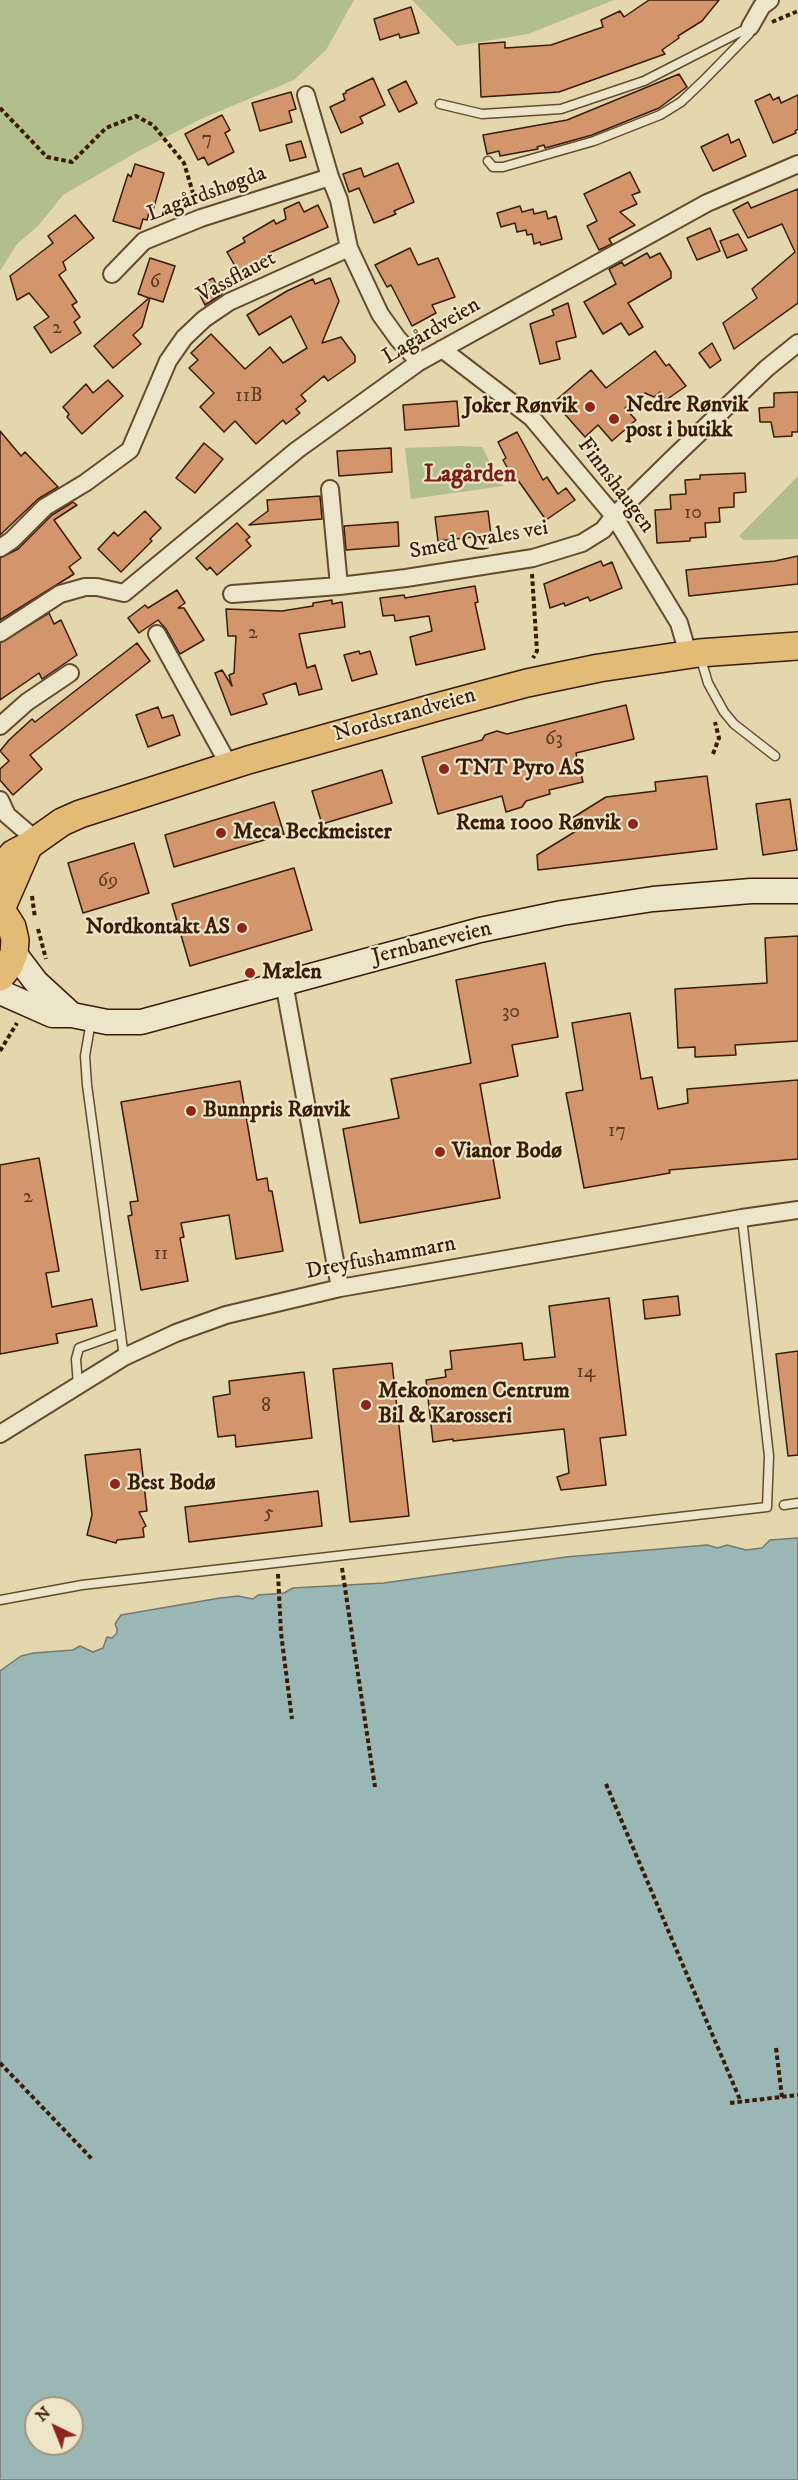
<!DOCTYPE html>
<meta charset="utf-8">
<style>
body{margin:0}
#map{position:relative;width:798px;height:2480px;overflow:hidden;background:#e4d7ae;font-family:"IM FELL DW Pica",serif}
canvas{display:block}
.north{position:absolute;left:24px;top:2396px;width:60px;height:60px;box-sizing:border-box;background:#ede5ca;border:2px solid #a5957b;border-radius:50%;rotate:317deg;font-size:16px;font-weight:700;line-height:24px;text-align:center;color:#3a1c04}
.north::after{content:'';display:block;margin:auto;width:21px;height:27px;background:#8f2418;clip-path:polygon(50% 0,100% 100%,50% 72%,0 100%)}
</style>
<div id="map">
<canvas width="798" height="2480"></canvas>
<div class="north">N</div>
</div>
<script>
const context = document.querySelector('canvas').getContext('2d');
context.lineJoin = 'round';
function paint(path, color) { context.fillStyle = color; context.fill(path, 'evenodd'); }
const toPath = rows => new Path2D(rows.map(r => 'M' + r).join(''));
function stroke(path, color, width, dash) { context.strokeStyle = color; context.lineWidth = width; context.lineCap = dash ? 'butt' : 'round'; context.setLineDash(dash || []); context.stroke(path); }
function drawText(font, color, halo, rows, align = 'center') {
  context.font = font + ' "IM FELL DW Pica",serif'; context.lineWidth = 4.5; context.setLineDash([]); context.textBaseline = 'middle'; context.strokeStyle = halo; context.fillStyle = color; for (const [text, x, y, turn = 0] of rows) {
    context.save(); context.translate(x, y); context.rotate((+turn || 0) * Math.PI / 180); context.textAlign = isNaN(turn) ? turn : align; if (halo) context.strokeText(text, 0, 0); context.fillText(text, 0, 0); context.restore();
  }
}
const green = toPath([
 [0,0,354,0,326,50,294,80,201,119,137,152,63,195,39,225,17,244,0,271],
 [412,0,614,0,528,34,457,46],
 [460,446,482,447,503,486,411,499,405,448],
 [798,476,798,539,744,540,739,536]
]);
const water = toPath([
 [798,1538,798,2480,0,2480,0,1671,21,1656,34,1653,73,1650,80,1646,93,1652,103,1648,107,1637,112,1638,117,1633,117,1629,115,1624,121,1615,220,1598,238,1596,253,1599,258,1595,284,1593,293,1588,384,1583,566,1557,707,1545,718,1548,727,1545,746,1550,762,1548,770,1540,798,1538],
 [36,2408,72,2408,72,2444,36,2444,36,2408]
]);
const building = toPath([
 [649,0,719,0,702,21,678,36,679,38,662,50,665,54,559,92,481,97,479,44,505,42,505,48,551,45,603,27,601,20,620,11,624,17,649,0],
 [411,7,419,33,400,38,399,34,380,40,374,19,411,7],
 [679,74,687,87,659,108,592,135,549,147,545,148,544,145,537,147,538,149,500,156,499,151,487,154,483,135,567,120,679,74],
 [373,78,385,105,360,117,363,123,341,133,330,107,345,100,343,94,346,93,346,91,373,78],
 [406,81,417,103,399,112,388,90,406,81],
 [291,92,296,109,289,111,292,122,260,131,252,103,291,92],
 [770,94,773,100,779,97,781,103,798,95,798,129,795,131,796,133,773,143,755,101,770,94],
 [222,115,230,130,225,133,234,152,208,165,204,157,198,160,185,134,222,115],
 [728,134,731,143,739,139,746,156,713,171,701,147,728,134],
 [301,141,306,157,290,161,286,145,301,141],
 [398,163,414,202,394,211,396,214,374,223,359,188,349,192,343,174,361,168,364,177,398,163],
 [135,164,164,173,153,210,150,209,147,220,143,219,140,229,113,221,128,174,131,177,135,164],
 [630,172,640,192,632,195,637,204,620,212,635,225,609,239,612,244,599,250,587,226,597,221,584,194,630,172],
 [798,189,798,303,734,349,723,323,757,298,752,289,795,252,782,224,748,238,733,210,748,202,751,208,798,189],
 [299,202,304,212,318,205,328,227,267,254,268,255,256,262,257,265,240,275,227,252,245,242,243,238,274,220,276,224,286,219,284,209,299,202],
 [520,206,522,212,533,209,534,214,546,211,548,219,556,216,562,239,541,245,540,242,534,244,532,234,527,235,526,230,517,232,515,223,501,227,497,213,520,206],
 [75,215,94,238,63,262,66,270,59,275,77,302,72,305,80,317,74,322,81,333,51,353,34,327,49,317,29,293,17,300,10,276,53,243,48,236,75,215],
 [710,228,720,251,697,260,687,238,710,228],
 [738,234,747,250,727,258,720,241,738,234],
 [410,248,418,265,438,258,455,297,432,305,436,313,412,326,391,285,387,287,375,265,410,248],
 [647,253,650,258,660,253,671,272,671,278,628,303,643,327,629,335,621,323,603,334,584,302,616,284,609,269,622,262,624,266,647,253],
 [150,258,175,266,163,302,150,298,142,327,133,335,141,344,113,368,94,346,149,298,138,294,150,258],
 [213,278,222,294,205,305,196,287,213,278],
 [330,278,339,301,322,343,341,337,355,356,355,362,328,381,324,376,301,395,306,401,296,409,300,413,286,424,283,420,256,444,235,421,224,432,200,407,214,393,189,368,198,360,191,353,211,334,245,369,270,347,283,363,307,348,291,316,259,335,247,315,287,291,313,279,315,284,330,278],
 [568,303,576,337,556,342,560,359,540,364,530,324,554,315,552,310,568,303],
 [712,343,721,360,710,368,699,353,712,343],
 [655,351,666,366,669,364,686,386,666,400,660,392,654,397,645,393,625,408,636,420,612,441,598,425,585,437,554,402,591,370,606,388,655,351],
 [108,380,123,396,82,434,67,417,69,414,63,407,86,384,93,393,108,380],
 [798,392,798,432,792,432,792,436,774,437,771,422,760,422,759,408,774,407,774,393,798,392],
 [457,401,459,426,405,430,403,405,457,401],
 [0,431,21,456,25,452,58,487,38,499,0,535,0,431],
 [517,432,543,480,547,477,558,494,566,488,575,500,546,520,515,476,513,478,503,460,506,458,498,442,517,432],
 [204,443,223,459,195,493,176,478,204,443],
 [391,448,392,472,339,476,337,451,391,448],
 [745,473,746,492,734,493,734,507,719,508,720,522,705,523,706,537,690,538,690,541,657,543,655,510,671,509,670,495,686,494,685,480,700,479,700,475,745,473],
 [320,496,322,519,249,525,268,511,267,500,320,496],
 [73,502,77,505,54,520,81,558,69,567,74,574,0,620,0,558,18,549,52,515,73,502],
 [145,511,161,528,150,539,152,541,121,572,98,549,114,532,118,536,145,511],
 [488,511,491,535,438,541,435,517,488,511],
 [398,522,399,546,346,550,344,526,398,522],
 [237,523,250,537,246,540,251,546,217,575,210,567,207,570,196,558,237,523],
 [798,556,798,584,689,596,686,570,775,561,798,556],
 [601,561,603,566,612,562,622,588,590,601,588,597,565,606,564,603,550,608,544,584,601,561],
 [475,586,478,602,475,603,485,649,416,665,410,637,432,631,429,616,395,621,394,615,383,616,380,598,404,595,405,598,475,586],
 [177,590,185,603,178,608,184,608,204,640,180,654,166,629,158,620,139,633,128,618,145,605,148,608,177,590],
 [332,600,332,604,342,602,345,627,299,634,307,668,315,665,322,689,299,695,296,683,263,694,267,704,231,715,215,673,222,670,232,686,229,675,234,673,236,636,228,636,226,609,282,611,313,606,313,603,332,600],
 [49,613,54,624,61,620,77,655,42,679,39,673,0,700,0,643,49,613],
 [137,643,150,661,30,755,42,769,13,795,0,780,0,769,9,761,0,751,9,740,32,719,35,722,137,643],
 [359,651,360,654,370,651,377,674,352,681,344,655,359,651],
 [626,705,634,739,576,753,583,782,549,790,550,794,526,801,522,807,506,812,502,796,438,814,422,757,482,740,485,735,497,731,507,734,626,705],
 [158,707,162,718,173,715,180,735,148,747,136,715,158,707],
 [382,770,392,803,322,824,312,791,382,770],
 [707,776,717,849,538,870,537,855,576,831,569,820,606,797,656,791,655,782,707,776],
 [790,799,797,850,763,855,756,804,790,799],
 [274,802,284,834,174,867,165,835,274,802],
 [134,843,149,893,83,913,68,863,134,843],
 [294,868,312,930,190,966,172,904,294,868],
 [798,936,798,1041,735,1045,736,1055,695,1057,695,1047,678,1048,675,989,767,983,765,938,798,936],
 [545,963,558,1037,512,1045,518,1076,480,1084,500,1198,360,1223,343,1129,399,1118,391,1079,471,1063,456,980,545,963],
 [630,1013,641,1079,652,1077,658,1109,688,1103,687,1089,798,1080,798,1159,669,1170,670,1173,584,1188,566,1093,583,1090,572,1023,630,1013],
 [240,1081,257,1180,267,1178,269,1191,272,1191,283,1251,236,1259,229,1215,181,1223,184,1237,180,1238,188,1281,141,1290,128,1216,132,1215,130,1202,138,1201,121,1102,240,1081],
 [39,1158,59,1271,46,1273,52,1307,92,1299,97,1326,56,1334,58,1343,0,1354,0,1165,39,1158],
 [678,1296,680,1315,645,1319,643,1300,678,1296],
 [609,1298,626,1435,600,1438,606,1485,561,1490,557,1477,569,1473,564,1429,453,1441,453,1439,433,1442,426,1380,446,1377,445,1370,452,1369,450,1351,522,1343,524,1360,555,1357,549,1306,609,1298],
 [798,1351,798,1455,788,1456,776,1354,798,1351],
 [392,1363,409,1516,350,1522,333,1369,392,1363],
 [304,1372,312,1438,236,1447,235,1435,218,1437,213,1397,230,1394,229,1381,304,1372],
 [140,1449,147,1511,139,1512,146,1526,143,1528,144,1537,117,1540,116,1543,87,1535,92,1515,85,1455,140,1449],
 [318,1491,322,1526,189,1542,185,1507,318,1491]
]);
const path = toPath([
 [772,22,798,11],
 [0,108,47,157,72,162,106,128,136,116,153,125,184,163,196,203],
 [532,574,537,651,533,658],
 [713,754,719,738,715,722],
 [32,896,35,918],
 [38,929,46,959],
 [0,1051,17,1023],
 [342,1568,375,1787],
 [278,1574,281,1633,292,1719],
 [606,1784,741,2102],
 [776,2048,782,2097],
 [0,2063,93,2160],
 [730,2103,798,2095]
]);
const lane = toPath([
 [440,104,482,114,561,109,644,81,750,27],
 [488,161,493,167,503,167,594,141,660,115,681,102,703,81,749,34,750,27],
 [700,656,708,683,724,712,734,724,775,756],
 [91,1021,85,1056,87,1085,124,1357],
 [78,1385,76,1359,79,1348,121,1333],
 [784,1505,798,1503],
 [0,1600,82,1585,767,1507,769,1456,742,1218]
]);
const street = toPath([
 [750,27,762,6,770,0],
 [306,95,330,177,339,200,349,248,380,314,398,339,419,362],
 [112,274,144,241,201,218,330,177],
 [442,349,532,418,614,516,679,623,688,654],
 [330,489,339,586],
 [0,548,12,540,45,507,85,483,130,450,168,361,184,338,204,319,229,302,349,248],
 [232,594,339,586,406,578,533,558,582,543,603,530,614,516,672,459,767,368,798,343],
 [0,633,60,594,85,587,97,587,124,593,297,450,419,362,707,203,798,164],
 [157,634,230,767],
 [0,726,27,702,70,673],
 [0,800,7,815,36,840],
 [284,983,340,1288],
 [0,1434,124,1357,176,1333,226,1315,340,1288,742,1218,798,1210]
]);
const secondary = toPath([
 [14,953,36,982,72,1015],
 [0,992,52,1015,72,1015,107,1022,141,1022,480,930,562,913,653,899,751,891,798,891]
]);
const primary = toPath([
 [0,868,13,854,28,846,62,822,80,814,248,760,437,707,527,683,599,668,699,653,798,646],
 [0,908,12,927,15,940,14,953,9,966,0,977],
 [1,909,28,847]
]);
const markers = [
 [590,407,6,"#8f2418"],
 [614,419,6,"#8f2418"],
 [444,769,6,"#8f2418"],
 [633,824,6,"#8f2418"],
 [221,833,6,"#8f2418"],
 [242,928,6,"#8f2418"],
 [250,973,6,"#8f2418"],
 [191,1111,6,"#8f2418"],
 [440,1152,6,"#8f2418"],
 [366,1405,6,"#8f2418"],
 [115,1484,6,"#8f2418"]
];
const numberNames = [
 ["7",207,140],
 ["6",155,283],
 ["2",57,329],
 ["11B",249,397],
 ["10",693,514],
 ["2",253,634],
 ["63",554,740],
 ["69",108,882],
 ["30",511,1013],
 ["17",617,1132],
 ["2",28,1198],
 ["11",161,1255],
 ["14",586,1373],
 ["8",266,1407],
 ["5",269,1514]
];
const streetNames = [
 ["Lagårdshøgda",207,195,-20],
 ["Vassflauet",237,278,-28],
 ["Lagårdveien",432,332,-31],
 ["Finnshaugen",615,486,53],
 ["Smed Qvales vei",479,541,-10],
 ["Nordstrandveien",405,716,-16],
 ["Jernbaneveien",432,944,-14],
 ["Dreyfushammarn",381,1259,-11]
];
const poiNames = [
 ["Nedre Rønvik",626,406],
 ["post i butikk",626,431],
 ["Joker Rønvik",578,407,"right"],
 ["TNT Pyro AS",456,769],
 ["Rema 1000 Rønvik",621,824,"right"],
 ["Meca Beckmeister",233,833],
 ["Nordkontakt AS",230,928,"right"],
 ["Mælen",262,973],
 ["Bunnpris Rønvik",203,1111],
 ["Vianor Bodø",452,1152],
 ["Mekonomen Centrum",378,1392],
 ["Bil & Karosseri",378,1417],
 ["Best Bodø",127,1484]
];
const neighbourhoodNames = [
 ["Lagården",470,476]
];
paint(green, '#b2bf8c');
paint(water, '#9ab7b6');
stroke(water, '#74796f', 1.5);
paint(building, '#d2956c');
stroke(building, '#3a1c04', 1.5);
stroke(lane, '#644b2e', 11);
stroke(street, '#644b2e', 20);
stroke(secondary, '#3a1c04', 27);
stroke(primary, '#3a1c04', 30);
stroke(path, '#3a1c04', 4, [4.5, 3]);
stroke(lane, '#ede5ca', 8);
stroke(street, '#ede5ca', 16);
stroke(secondary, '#ede5ca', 24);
stroke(primary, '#e2bc77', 27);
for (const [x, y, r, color] of markers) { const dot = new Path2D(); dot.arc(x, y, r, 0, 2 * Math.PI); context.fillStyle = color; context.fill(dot); stroke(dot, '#ede5ca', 2); }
drawText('20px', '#603a1e', null, numberNames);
drawText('22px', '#3a1c04', '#ede5ca', streetNames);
drawText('bold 22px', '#3a1c04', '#ede5ca', poiNames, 'left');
drawText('bold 24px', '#7a1f14', '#ede5ca', neighbourhoodNames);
</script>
